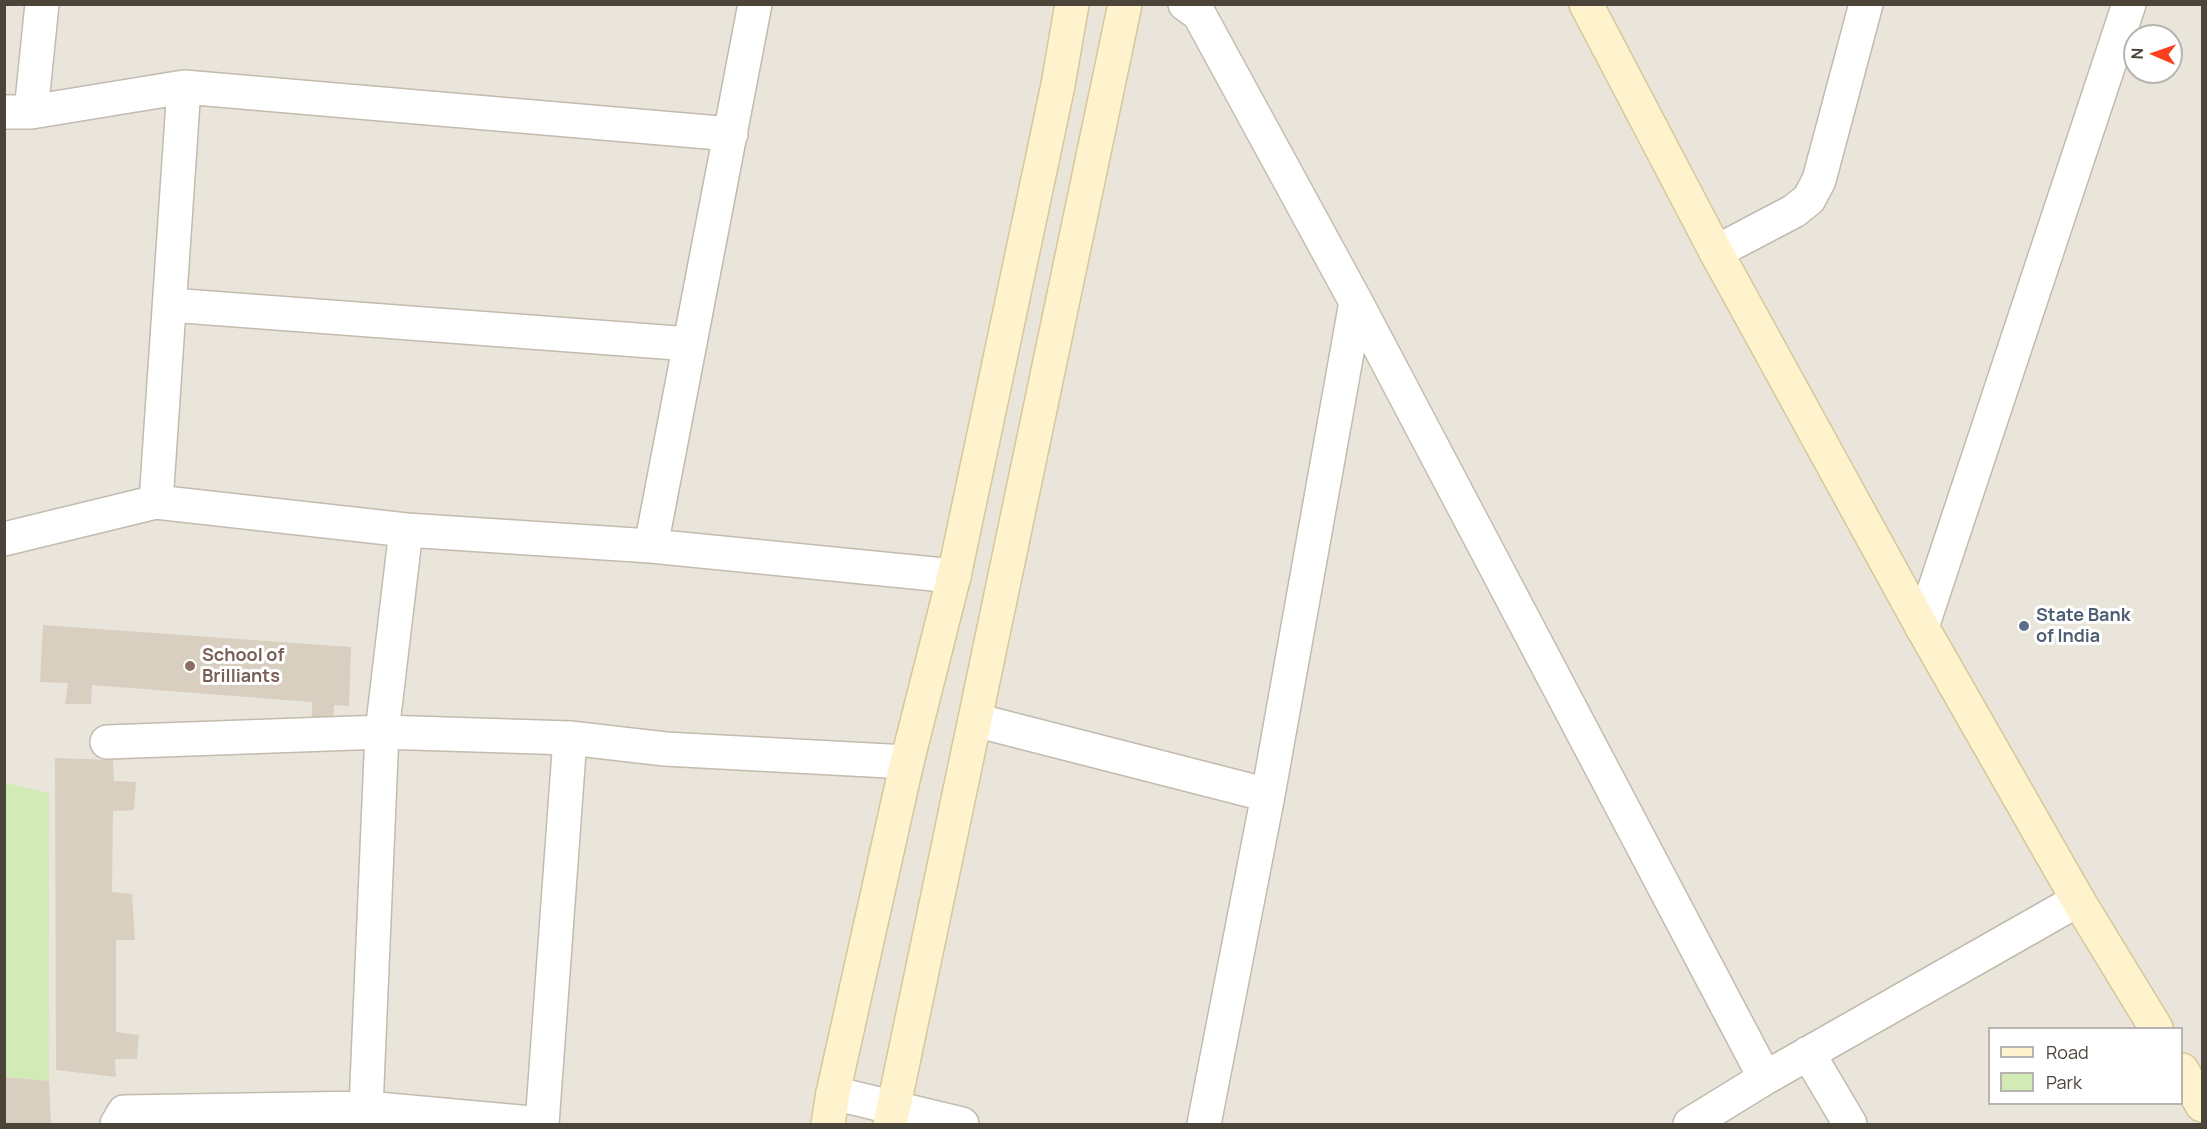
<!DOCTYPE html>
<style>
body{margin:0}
#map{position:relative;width:2207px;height:1129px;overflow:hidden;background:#f6f3ec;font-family:Manrope,sans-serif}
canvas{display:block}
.frame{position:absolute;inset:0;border:6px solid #4b4439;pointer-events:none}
.legend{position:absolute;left:1988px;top:1027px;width:195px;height:78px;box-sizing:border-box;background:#fff;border:2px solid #b7b4b0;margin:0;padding:8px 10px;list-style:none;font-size:18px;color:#4b4439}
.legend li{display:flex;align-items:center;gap:12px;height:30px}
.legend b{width:30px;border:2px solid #b7b4b0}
.north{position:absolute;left:2123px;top:24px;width:60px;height:60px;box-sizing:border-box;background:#fff;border:2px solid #b7b4b0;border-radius:50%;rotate:272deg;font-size:16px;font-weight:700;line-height:24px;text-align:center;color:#4b4439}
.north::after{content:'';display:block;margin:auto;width:21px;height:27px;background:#fc3f1d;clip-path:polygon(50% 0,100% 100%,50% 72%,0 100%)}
</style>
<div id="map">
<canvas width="2207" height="1129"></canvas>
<div class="frame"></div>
<ul class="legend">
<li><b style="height:8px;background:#fff3cd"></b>Road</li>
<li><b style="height:16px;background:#d2eab5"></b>Park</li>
</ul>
<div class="north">N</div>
</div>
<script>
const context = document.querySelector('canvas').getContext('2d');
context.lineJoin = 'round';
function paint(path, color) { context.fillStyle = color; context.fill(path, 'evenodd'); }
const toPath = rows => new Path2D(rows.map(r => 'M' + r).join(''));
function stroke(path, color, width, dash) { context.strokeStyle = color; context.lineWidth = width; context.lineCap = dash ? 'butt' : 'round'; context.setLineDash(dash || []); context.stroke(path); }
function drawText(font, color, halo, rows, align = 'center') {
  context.font = font + ' Manrope,sans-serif'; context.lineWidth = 6; context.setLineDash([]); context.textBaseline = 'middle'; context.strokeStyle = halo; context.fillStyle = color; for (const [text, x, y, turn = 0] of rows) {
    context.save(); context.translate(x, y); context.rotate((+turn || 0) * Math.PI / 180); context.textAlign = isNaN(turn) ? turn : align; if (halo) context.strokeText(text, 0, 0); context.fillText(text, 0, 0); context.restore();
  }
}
const residential = toPath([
 [5,5,2202,5,2202,1124,5,1124],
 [2135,36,2171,36,2171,72,2135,72],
 [1990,1028,2182,1028,2182,1104,1990,1104]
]);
const green = toPath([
 [5,783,49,793,49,1081,5,1077]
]);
const building = toPath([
 [43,625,351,647,349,706,334,705,333,722,312,722,312,702,92,685,91,704,65,704,68,683,40,682],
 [55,758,113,760,114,781,136,782,134,810,113,811,112,892,132,894,135,940,116,940,116,1032,139,1035,137,1059,115,1059,116,1077,56,1070],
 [4,1077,49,1081,51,1124,4,1124]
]);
const street = toPath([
 [1185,4,1199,14,1356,302,1765,1078,2078,900],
 [184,87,731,134],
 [4,112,31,112,184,87,156,502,406,530,651,546,954,576],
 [31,112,42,4],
 [1716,252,1794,211,1809,199,1819,180,1866,4],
 [170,305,690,344],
 [4,539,156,502],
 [651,546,755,4],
 [1922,627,2129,4],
 [975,720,1268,795,1204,1124],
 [107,742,382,732,406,530],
 [1268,795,1356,302],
 [1808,1053,1850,1124],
 [833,1093,962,1124],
 [366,1108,382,732,570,738,665,749,907,762],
 [117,1124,124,1112,366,1108,542,1124],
 [542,1124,570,738],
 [1690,1124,1765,1078]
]);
const secondary = toPath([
 [1586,4,1716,252,1922,627,2078,900,2156,1028],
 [2182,1070,2202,1105],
 [828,1124,833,1093,907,762,954,576,1058,85,1072,4],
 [890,1124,1125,4]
]);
const markers = [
 [2024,626,6,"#5c6f8a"],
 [190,666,6,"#8d6e63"]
];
const serviceNames = [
 ["State Bank",2036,616],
 ["of India",2036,637]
];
const educationNames = [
 ["School of",202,656],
 ["Brilliants",202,677]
];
paint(residential, '#eae5da');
paint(green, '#d2eab5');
paint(building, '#d8cfc1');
stroke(street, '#c2bbae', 36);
stroke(secondary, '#d6c79b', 36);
stroke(street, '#fff', 33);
stroke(secondary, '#fff3cd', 33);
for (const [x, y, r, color] of markers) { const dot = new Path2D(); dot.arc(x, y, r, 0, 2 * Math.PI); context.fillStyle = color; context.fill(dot); stroke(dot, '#fff', 2); }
drawText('bold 18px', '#4e5e75', '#fff', serviceNames, 'left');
drawText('bold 18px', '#785e54', '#fff', educationNames, 'left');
</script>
